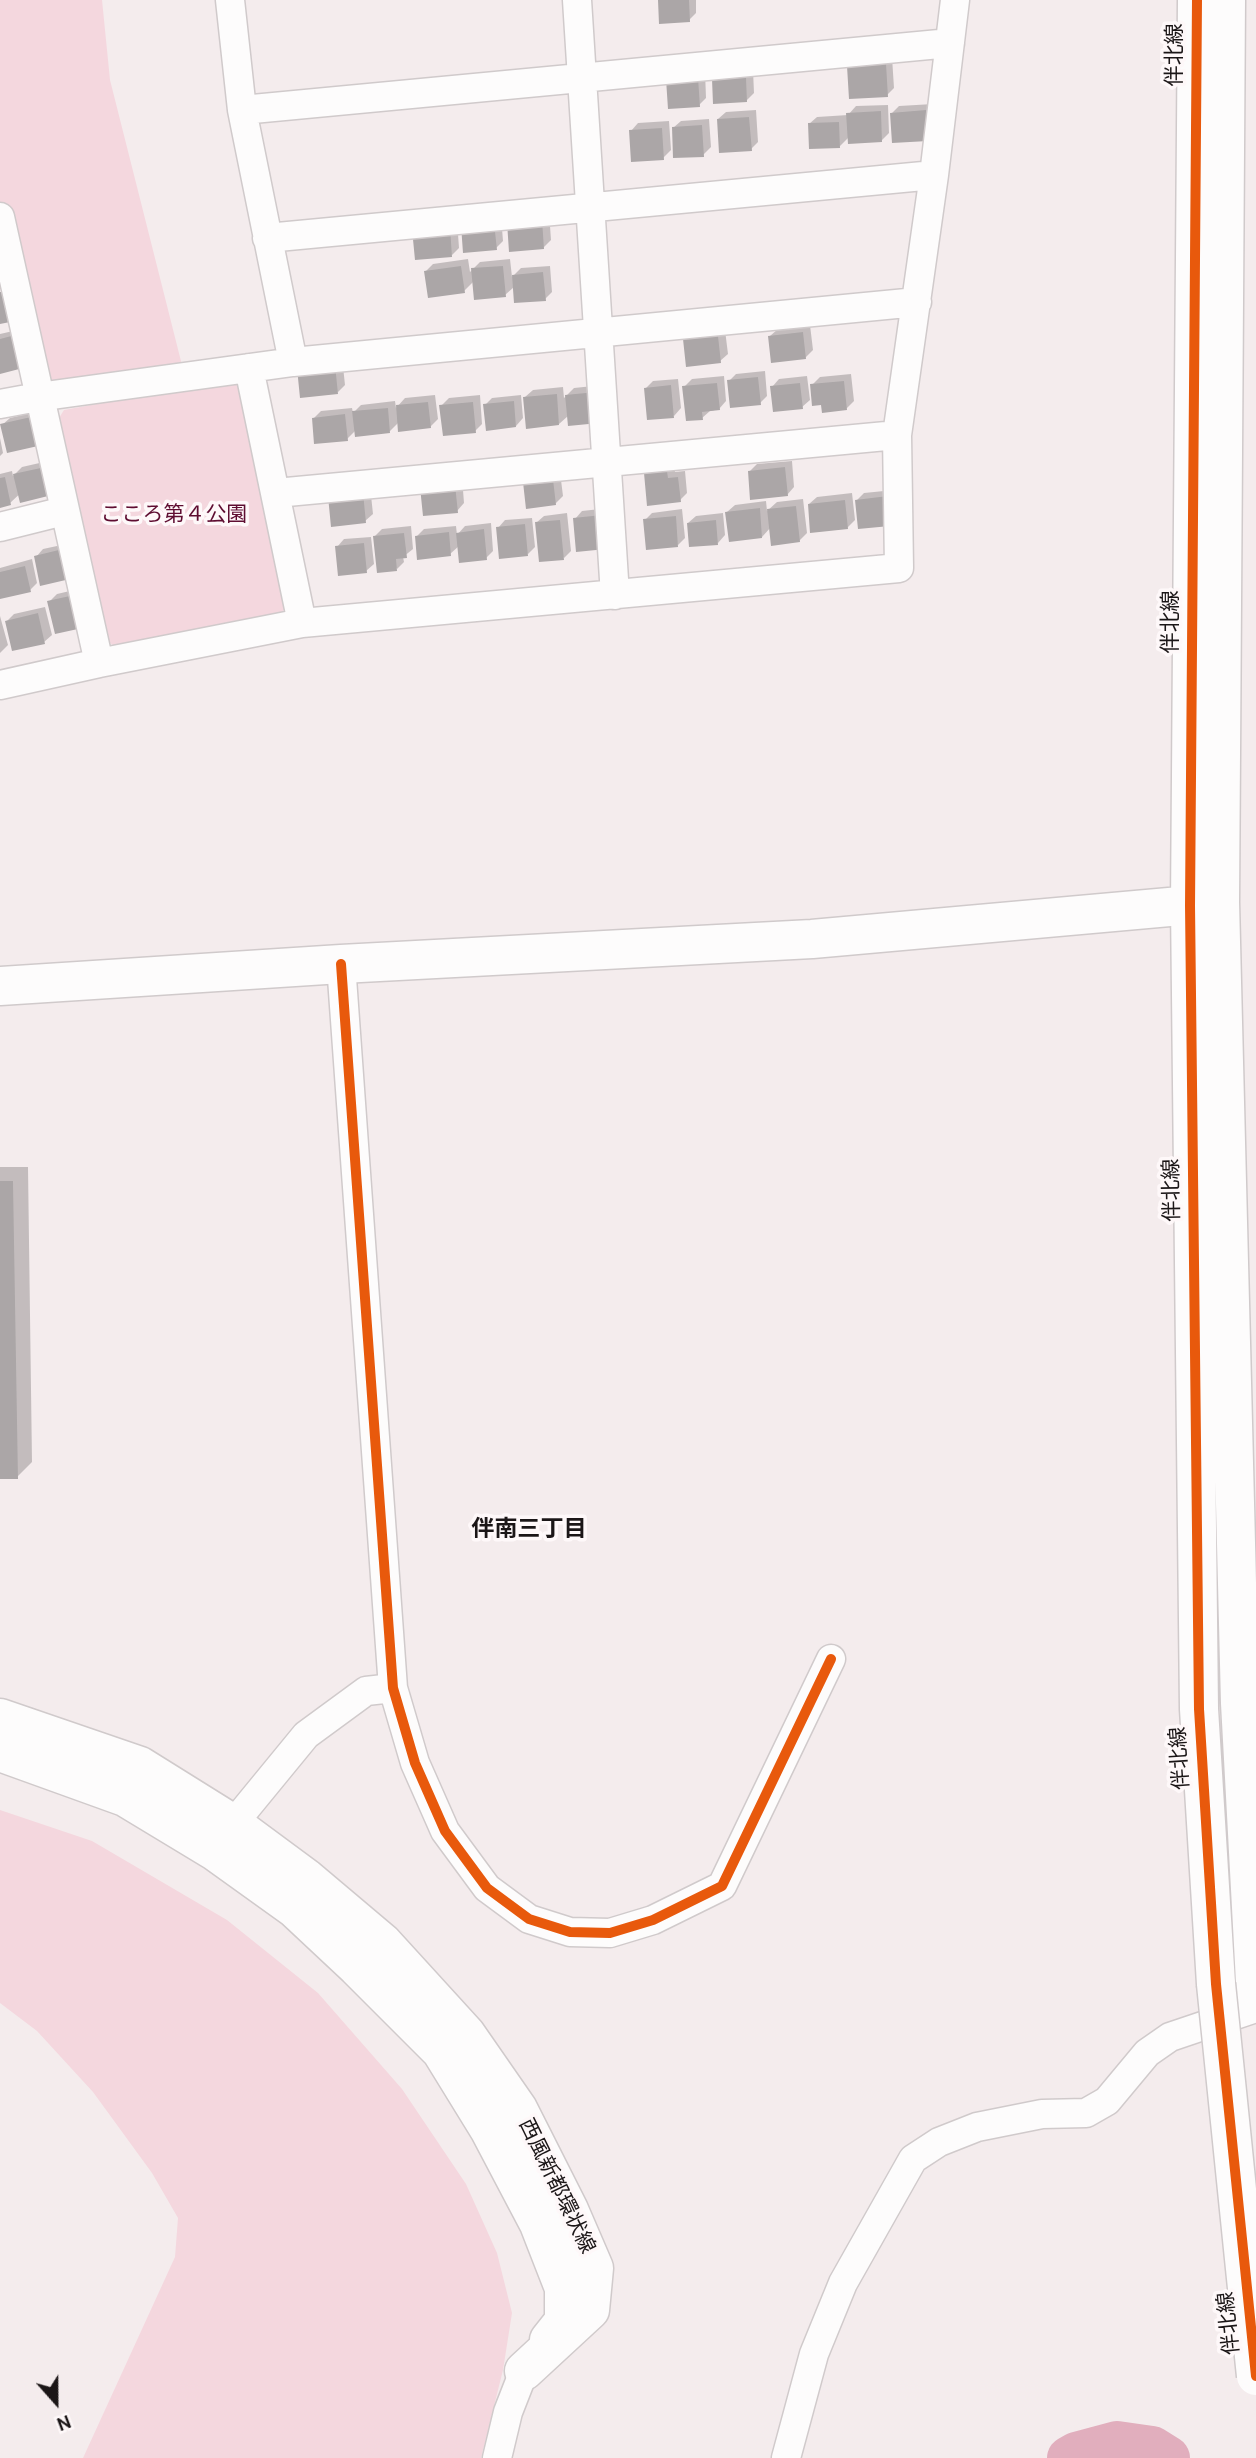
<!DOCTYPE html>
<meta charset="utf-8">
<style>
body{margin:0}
#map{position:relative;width:1256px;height:2458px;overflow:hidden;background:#f4eced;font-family:Overpass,sans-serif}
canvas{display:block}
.north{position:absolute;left:21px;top:2367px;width:70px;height:70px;-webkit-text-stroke:5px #fef8f9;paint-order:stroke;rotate:159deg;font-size:19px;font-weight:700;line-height:28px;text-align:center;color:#1b1617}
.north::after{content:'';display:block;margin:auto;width:24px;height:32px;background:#1b1617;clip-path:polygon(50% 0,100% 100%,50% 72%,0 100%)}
</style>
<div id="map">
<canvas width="1256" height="2458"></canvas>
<div class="north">N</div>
</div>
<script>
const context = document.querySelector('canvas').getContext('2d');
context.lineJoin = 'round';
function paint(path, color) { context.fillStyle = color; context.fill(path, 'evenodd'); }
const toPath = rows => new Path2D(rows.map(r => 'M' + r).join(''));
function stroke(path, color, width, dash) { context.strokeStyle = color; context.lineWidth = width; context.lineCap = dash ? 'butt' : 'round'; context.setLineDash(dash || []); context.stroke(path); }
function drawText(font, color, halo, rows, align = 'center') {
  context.font = font + ' Overpass,"Noto Sans JP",sans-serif'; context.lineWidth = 7; context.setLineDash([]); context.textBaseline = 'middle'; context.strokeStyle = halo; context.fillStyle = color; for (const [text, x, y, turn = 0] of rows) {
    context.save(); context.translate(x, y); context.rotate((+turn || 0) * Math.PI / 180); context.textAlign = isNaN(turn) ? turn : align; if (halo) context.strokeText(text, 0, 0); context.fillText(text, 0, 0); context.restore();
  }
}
const green = toPath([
 [0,0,102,0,110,80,185,377,38,397,18,305,0,201],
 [227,380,243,389,292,596,282,613,118,648,103,639,54,426,64,410],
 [0,1810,92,1841,227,1920,318,1993,402,2089,466,2184,497,2253,512,2313,503,2370,481,2458,83,2458,175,2257,178,2218,152,2173,93,2092,37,2031,0,2003]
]);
const shadow = toPath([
 [659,0,696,0,696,13,689,20],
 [892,57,894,88,887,95,849,66],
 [753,70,754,93,746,101,721,72],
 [705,71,706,98,699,105,668,80],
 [933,104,927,140,892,113,899,106],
 [888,105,889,133,882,140,850,136,840,146,809,124,817,117,848,115,856,106],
 [756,110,758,142,751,149,718,119,726,112],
 [709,119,711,147,703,155,673,128,681,121],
 [669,121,671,150,663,158,631,131,638,123],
 [549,212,551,240,543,248,511,250],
 [501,216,503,241,496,248,463,226],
 [457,220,459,248,452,255,414,230],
 [468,259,470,272,480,262,510,259,512,277,521,268,550,266,552,292,545,299,514,287,505,295,474,281,464,291,426,271,433,264],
 [810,325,813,350,805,358,770,336,778,329],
 [22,329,0,372,0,334],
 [725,330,728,354,720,361,685,340,693,333],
 [342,357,345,385,338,392,299,369],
 [765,371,767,396,760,403,729,381,736,374],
 [851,374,854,401,846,409,822,403,812,385,820,377],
 [724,376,726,401,719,409,710,411,702,418,684,387,692,379],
 [807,376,810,400,802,407,772,387,779,379],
 [678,379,681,408,674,416,646,388,653,381],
 [603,385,559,424,525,397,533,390,563,387,564,398,574,388],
 [435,395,438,419,430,427,399,422,390,431,356,430,347,439,313,419,321,411,352,408,353,413,361,405,395,401,396,408,405,398],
 [480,395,482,424,475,431,441,406,449,398],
 [521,395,523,418,516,426,485,405,492,398],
 [39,411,44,437,2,425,10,418],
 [0,438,3,453,0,456],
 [57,459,10,503,0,506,0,474,12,471,13,476,22,467],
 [792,461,794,487,787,495,749,472,757,464],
 [674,465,675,472,685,471,687,493,680,500,646,474,653,466],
 [560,472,563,496,555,504,527,507],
 [462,477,464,503,457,511,422,488],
 [370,486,373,514,365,521,333,525],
 [894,490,889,525,857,500,864,493],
 [852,493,855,520,847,528,809,504,817,497],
 [803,499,807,533,799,541,771,527,762,537,727,512,735,505,766,501,767,511,777,502],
 [609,508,578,550,575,519,582,511],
 [682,509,685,538,678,545,645,520,652,513],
 [567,513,571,551,564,558,536,523,544,516],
 [723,513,725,535,718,543,688,523,696,516],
 [532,518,535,547,528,554,498,528,505,520],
 [491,523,493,551,486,558,459,546,450,554,417,536,424,529,456,526,457,535,465,526],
 [411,526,413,549,403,557,404,562,397,569,374,537,382,529],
 [371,537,374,564,366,571,337,547,344,539],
 [71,543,69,577,36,557,43,549],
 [32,559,37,583,30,590,0,597,0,568],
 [87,587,94,618,49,602,57,594],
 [45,607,52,635,44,642,7,621,14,614],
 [0,616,8,645,0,653],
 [0,1167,28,1167,32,1462,17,1477,0,1478]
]);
const river = toPath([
 [1069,2458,1076,2454,1117,2443,1152,2448,1168,2458]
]);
const building = toPath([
 [658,0,689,0,690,22,659,24],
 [886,63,888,97,849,99,847,66],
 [698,77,700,107,668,109,666,79],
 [746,77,747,102,713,104,712,79],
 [926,110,928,141,892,143,890,113],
 [881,111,882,142,848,144,846,113],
 [749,117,752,151,719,153,717,119],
 [839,122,840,148,809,149,808,123],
 [702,125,704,157,673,158,672,127],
 [662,128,664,160,631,162,629,130],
 [542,219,544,249,509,252,507,222],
 [494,222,497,250,463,253,461,225],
 [450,226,452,257,415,260,412,229],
 [461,266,465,293,428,298,424,271],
 [503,266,506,297,474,300,471,268],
 [543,272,546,301,514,303,512,275],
 [0,292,3,292,10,322,0,324],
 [803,332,806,359,771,363,768,336],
 [15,335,23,368,0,374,0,339],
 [718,336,721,363,686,367,683,339],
 [335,364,338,394,300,398,297,368],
 [758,377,761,405,730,408,727,380],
 [844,381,847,410,822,413,821,405,812,406,810,384],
 [717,383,720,410,702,412,703,420,686,421,682,386],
 [800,383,803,409,773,412,770,386],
 [671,385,674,418,647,420,644,388],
 [596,392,599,423,568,426,565,395],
 [557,394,559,425,526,429,523,397],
 [514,401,516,427,486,431,483,404],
 [428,402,431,428,398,432,396,405],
 [473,402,476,433,443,436,439,405],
 [388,408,390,433,355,437,352,411],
 [345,414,348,441,314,444,312,418],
 [31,417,38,446,7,453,0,424],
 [50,466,56,494,20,503,13,474],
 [785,467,788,496,750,500,748,471],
 [667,471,668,478,678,477,681,502,647,506,644,473],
 [5,477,11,505,0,508,0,478],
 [553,479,556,505,526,509,523,482],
 [455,484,458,513,423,516,420,487],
 [363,492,366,523,331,527,328,496],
 [888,496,890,526,858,529,855,500],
 [845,500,848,529,810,533,808,504],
 [796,506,800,542,771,546,767,509],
 [760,508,762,538,729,542,725,512],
 [602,515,606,549,576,552,573,518],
 [676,516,678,547,646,550,643,519],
 [560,520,564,560,539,562,535,522],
 [716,520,718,545,689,547,687,523],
 [525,524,528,556,499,559,496,527],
 [484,529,487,560,459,563,456,533],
 [449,532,451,556,417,560,415,536],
 [404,533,407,558,396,559,397,571,377,573,373,536],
 [364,543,367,573,338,576,335,546],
 [63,549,70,579,40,586,34,556],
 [25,566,31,592,0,599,0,572],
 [79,594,87,627,55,634,47,601],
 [38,613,45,644,12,651,5,621],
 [0,1181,13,1181,18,1479,0,1479]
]);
const street = toPath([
 [230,0,242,110,293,362],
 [577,0,615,595],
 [242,110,950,43],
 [0,217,99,663,0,685],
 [267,238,934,175],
 [249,368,302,623],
 [0,404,38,397,293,362,917,302],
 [276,493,897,435],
 [0,527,64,511],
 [99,663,302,623,899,568,897,435,934,175,955,0],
 [341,964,393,1688,415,1763,445,1831,487,1888,529,1919,570,1932,610,1933,653,1920,722,1886,831,1659],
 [233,1824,306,1735,366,1691,393,1688],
 [497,2458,508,2412,524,2371],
 [786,2458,814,2354,843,2283,913,2159,939,2142,977,2127,1042,2114,1086,2113,1107,2101,1147,2053,1170,2037,1256,2008]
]);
const secondary = toPath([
 [1197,0,1190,905,1199,1709,1216,1984],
 [1226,0,1220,902,1240,1703,1256,2000],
 [0,986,341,964,812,939,1214,903],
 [0,1718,140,1766,233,1824,306,1878,383,1943,466,2034,518,2109,569,2210,594,2268,590,2310,524,2371],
 [0,1752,125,1797,216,1852,294,1908,357,1967,441,2051,489,2129,539,2224,564,2288,564,2321,549,2340]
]);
const secondaryBridge = toPath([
 [1216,1984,1256,2376]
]);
const cycleway = toPath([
 [1197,0,1190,905,1199,1709,1216,1984,1256,2376],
 [341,964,393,1688,415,1763,445,1831,487,1888,529,1919,570,1932,610,1933,653,1920,722,1886,831,1659]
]);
const streetNames = [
 ["伴北線",1177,55,-90],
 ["伴北線",1173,622,-90],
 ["伴北線",1174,1190,-91],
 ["伴北線",1182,1758,-94],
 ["西風新都環状線",555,2187,64],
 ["伴北線",1231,2323,-96]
];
const parkNames = [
 ["こころ第４公園",174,517]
];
const neighbourhoodNames = [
 ["伴南三丁目",529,1531]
];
paint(green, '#f4d7de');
paint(shadow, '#0003');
stroke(river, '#e1aebd', 44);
paint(building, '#aba6a7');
stroke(street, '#d0cacb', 31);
stroke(secondary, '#d0cacb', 41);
stroke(street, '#fdfcfc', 28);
stroke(secondary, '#fdfcfc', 38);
stroke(secondaryBridge, '#d0cacb', 41, []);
stroke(secondaryBridge, '#fdfcfc', 38);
stroke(cycleway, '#e8590c', 10);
drawText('21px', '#1b1617', '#fef8f9', streetNames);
drawText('21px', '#5e0d31', '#fef8f9', parkNames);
drawText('bold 23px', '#1b1617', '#fef8f9', neighbourhoodNames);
</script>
